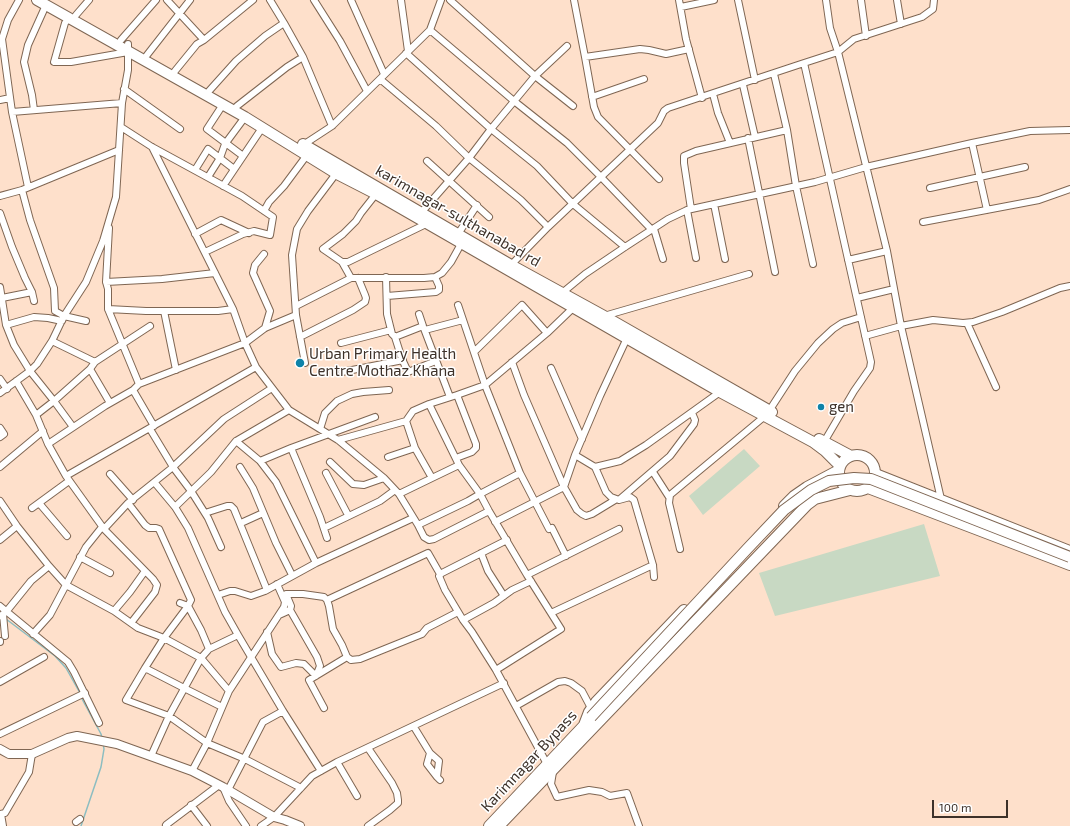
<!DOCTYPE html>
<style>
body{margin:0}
#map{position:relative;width:1070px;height:826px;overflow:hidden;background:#fee0cb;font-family:"Exo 2",sans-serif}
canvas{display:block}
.scale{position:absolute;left:932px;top:800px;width:76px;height:18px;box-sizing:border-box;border:2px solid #3d3129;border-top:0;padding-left:5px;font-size:12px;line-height:14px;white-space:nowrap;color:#3d3129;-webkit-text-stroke:3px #fff;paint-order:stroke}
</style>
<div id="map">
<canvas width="1070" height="826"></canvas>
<div class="scale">100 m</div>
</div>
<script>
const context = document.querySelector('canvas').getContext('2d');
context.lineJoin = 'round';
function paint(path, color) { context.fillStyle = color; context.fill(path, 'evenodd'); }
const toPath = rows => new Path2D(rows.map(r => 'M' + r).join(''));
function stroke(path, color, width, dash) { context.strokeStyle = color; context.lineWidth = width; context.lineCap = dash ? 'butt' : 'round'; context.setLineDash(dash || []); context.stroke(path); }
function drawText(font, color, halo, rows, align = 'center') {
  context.font = font + ' "Exo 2",sans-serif'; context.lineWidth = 3; context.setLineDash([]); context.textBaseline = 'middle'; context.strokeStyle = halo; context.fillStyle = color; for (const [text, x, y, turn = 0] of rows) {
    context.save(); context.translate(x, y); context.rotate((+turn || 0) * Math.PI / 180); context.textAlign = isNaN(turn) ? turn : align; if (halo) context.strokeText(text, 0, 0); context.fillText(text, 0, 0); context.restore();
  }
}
const green = toPath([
 [744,449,760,466,703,515,689,496],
 [924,524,940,576,775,616,759,573]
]);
const stream = toPath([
 [6,619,55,656,66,668,80,693],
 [81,697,101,734,102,738],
 [81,826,101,767,104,749,103,743]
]);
const minor = toPath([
 [19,0,8,20,2,39,12,112,122,103],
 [167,0,204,40,253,0],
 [314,0,340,41,367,91],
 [351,0,384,74],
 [401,0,408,51],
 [450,0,535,76,573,106],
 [574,0,585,57,594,107,598,117,659,179],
 [679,0,686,39,702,98],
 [738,0,755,80],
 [826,0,830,28,838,52,887,251,901,326,865,336],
 [861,0,866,36],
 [897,0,901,24],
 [681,7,714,0],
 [76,15,89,0],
 [69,18,65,23,54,62,71,62,128,52],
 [284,23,303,57,332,126],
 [430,30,514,101,567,143,601,177,652,230],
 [121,40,156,0],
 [406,53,491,129,537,166,573,204,625,247],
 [147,55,190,0],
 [585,57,640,49,649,50,666,54,689,49],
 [175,71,197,44,204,40],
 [774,74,787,130,796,186,813,264],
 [380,79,436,126,469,158,521,200,548,227],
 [743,85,755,137],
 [124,89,180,129],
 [209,91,236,61,265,36,284,23,270,0],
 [713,94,718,113,730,143],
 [592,97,644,79],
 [0,100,10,98],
 [222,106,207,129,243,156],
 [237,106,287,67,303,57],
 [34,110,32,95,24,62,28,45,46,5],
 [12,112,28,187],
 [121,127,152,147,242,196,273,217,270,235,254,231,243,234,205,252],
 [748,138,775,272],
 [972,143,987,210],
 [303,145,332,126,430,30,441,0],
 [152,147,233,309,218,311,164,311,176,370],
 [427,161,489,217],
 [195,170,208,149,234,169],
 [208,177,220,158,225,144,245,117],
 [223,186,262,128],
 [930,188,1025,167],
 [22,190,30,220,54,288,55,311,64,316,62,321,48,318,34,317,6,325,14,345,30,371,54,401,73,427],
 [376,194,361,213,356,221,343,234,323,249,342,262,348,262,426,224],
 [0,196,22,190,119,150],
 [714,204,725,259],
 [691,209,684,163,684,156,696,151,787,130],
 [687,210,696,258],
 [264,211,269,202,284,186,307,155],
 [0,213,12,247,25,278,32,292,34,301],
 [420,214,469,158,491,129,535,76,567,46],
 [923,222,1039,200,1070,189],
 [109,228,106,282,108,289,108,309,139,384],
 [654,229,663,259],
 [195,234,221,220,249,233],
 [458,234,477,205],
 [264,254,255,265,253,273,270,311,265,328],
 [848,260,887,251],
 [342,262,351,278],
 [511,265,548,227,658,123,664,111,668,108,804,63],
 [386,277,387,314,392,334,395,337],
 [106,282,162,279,215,273],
 [0,287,6,325],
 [562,293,585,274,625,247,668,219,687,210,815,182,866,167,972,143,1030,131,1070,130],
 [387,296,436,292,439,290,439,286,435,277],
 [2,298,32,292],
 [857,298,894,289],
 [458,305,485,385,457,395,429,404,459,465],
 [296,306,351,278,424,278,435,277,442,273,451,262,461,244],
 [108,309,146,311,164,311],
 [233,309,245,343,265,328,296,315],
 [419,314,423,326,450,397],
 [64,316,86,321],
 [604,316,749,274],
 [967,323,996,387],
 [423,326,395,337,402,359,408,372,436,361],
 [425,330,463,320],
 [300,337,353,310,365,302,366,298,365,295,358,278],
 [52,341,95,362],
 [341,343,391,330],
 [474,352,522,305,547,333],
 [512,362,524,395,564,487,575,455,600,396,627,338],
 [305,363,296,315,292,255,297,229,308,211,338,171],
 [551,368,582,439],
 [90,369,110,403],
 [342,372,403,360],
 [0,379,7,389],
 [16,381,36,415,48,444,105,406,133,390,139,384,245,343,256,367,289,410,338,440,384,478,399,494,418,525,468,501,480,494,520,473,485,385,547,333,573,308],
 [133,390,154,426],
 [0,393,30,371,37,364,52,341,64,316,86,282,103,241,116,197,122,103,128,70,128,44],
 [769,411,795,371,818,343,833,329,842,323,861,317],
 [36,415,54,401,90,369,95,362,150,326],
 [0,428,4,434,0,437],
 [150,429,173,467,191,491,208,518,221,547],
 [320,429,325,413,337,401,352,394,363,392,389,390],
 [338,440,406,421],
 [236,441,260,461,291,448,375,417],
 [824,442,854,391,870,368,871,362,804,63,838,52,854,39,922,17,933,9,934,0],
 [48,444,66,476,104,529,153,579,157,585,155,592,131,623],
 [291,448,320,517,327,538],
 [415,448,406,421,413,411,429,404],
 [575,455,595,467,606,492,611,497,619,500,630,497,634,500,653,565,654,577],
 [388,457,415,448,432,478,399,494],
 [456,458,472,452,476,448,476,444,457,395],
 [260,461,276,482,316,563],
 [330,462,353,484,364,485,384,478],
 [0,467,43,431],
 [240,467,253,488,276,543,292,575],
 [595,467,620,461,646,445,720,392],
 [653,472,669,497],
 [876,472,1070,549],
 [326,473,348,515],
 [520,473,549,529],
 [110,474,133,500],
 [66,476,256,367],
 [432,478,459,465,480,494,489,511,527,575,561,629,496,670,547,764],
 [155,483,175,507,211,472,236,441,289,410],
 [620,499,670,456,694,424,695,420,692,413],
 [941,499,901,326,933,320,963,323,973,322,1002,312,1060,288,1070,286],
 [0,501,17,526,49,566,66,585,114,611,138,628,164,638,201,658,229,691],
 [39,503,67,536],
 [128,503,145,525,149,528,156,528,159,529,191,600,188,606,164,638,145,668,184,688,222,707],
 [175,507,188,528,225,612,238,635,283,711,321,771],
 [32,508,69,481],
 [205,513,227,506,231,506,234,509,267,590],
 [495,522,564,487,577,510,582,514,586,516,592,514,615,500],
 [241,523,263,513],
 [418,525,424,537,429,540,434,539,489,511],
 [324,528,380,501,395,490],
 [552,528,566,556],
 [104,529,128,503,173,467,224,419,272,388],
 [0,540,17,526],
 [680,549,669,503,670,495,765,416],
 [481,553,488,571,504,596],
 [80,557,110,573],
 [527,575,619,529],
 [218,595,230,591,235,591,251,596,265,591,316,563,413,518],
 [327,600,428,553,440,574],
 [180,603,188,606,201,630,209,649],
 [0,606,68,662,74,672,99,723],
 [114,611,130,592,145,571],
 [551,613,653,565],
 [3,614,5,636],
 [279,615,290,610,291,606,286,594,303,594,324,597,327,600,329,606,333,629,342,645,347,657,351,660,360,659,422,634,427,628,458,612],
 [0,616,6,612,31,581,49,566],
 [463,620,494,603,512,590,531,581],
 [267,632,272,654,281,667,296,663,304,664,316,676,320,666,317,657,290,610],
 [33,634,50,615,86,547,102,527],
 [0,642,0,641],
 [145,668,126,700,169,716,207,743,245,759,301,788],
 [496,670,472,632,463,620,445,590,439,576,442,573,507,540],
 [0,682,44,657],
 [516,706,558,682,565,681,571,683,582,691,591,708],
 [324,708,309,680,347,657],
 [414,727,430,753],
 [0,734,85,693],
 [151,756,169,716,201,658,209,649,238,635],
 [337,762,504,683],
 [192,771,207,743,229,691,284,607,285,602,277,584],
 [553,772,551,784,557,797,589,790,602,792,610,796,627,793,639,826],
 [437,777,427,764,430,753,439,761,437,777,440,780],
 [223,787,229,801,246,826],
 [228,790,263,722,283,711],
 [191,805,207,826],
 [0,814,5,813,29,772,32,754],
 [1,814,3,826],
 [76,822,80,819],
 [167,826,166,825,219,785],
 [261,826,274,817,312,776,337,762,357,796],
 [368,826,390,810,398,803,398,800,397,793,392,783,368,748]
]);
const tertiary = toPath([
 [0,749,9,754,32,754,68,738,77,736,117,744,192,771,223,787,274,817,285,820,300,826]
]);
const trunk = toPath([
 [37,0,245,117,337,174,376,194,720,392,813,442,825,451,840,466],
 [303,144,511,265,604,316,772,412],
 [819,439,851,456],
 '839 473a18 18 0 1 1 36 0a18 18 0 1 1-36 0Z',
 [868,488,1070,565],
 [784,506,794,496,807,487,839,470],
 [584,725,589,712,596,702,684,610],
 [489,826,589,720],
 [499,826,807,505,815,499,850,490]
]);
const trunkBridge = toPath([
 [591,717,748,548,784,510,811,490,829,481,854,478,871,479,1070,557]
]);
const markers = [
 [300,363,5,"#0e83a9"],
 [821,407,4,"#0e83a9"]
];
const streetNames = [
 ["karimnagar-sulthanabad rd",458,216,30],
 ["Karimnagar Bypass",529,761,-47]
];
const poiNames = [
 ["Urban Primary Health",309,354],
 ["Centre Mothaz Khana",309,371],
 ["gen",829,407]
];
paint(green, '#c8d9c3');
stroke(stream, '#8cbdc1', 1.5);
stroke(minor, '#7f6653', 8);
stroke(tertiary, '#7f6653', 10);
stroke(trunk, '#7f6653', 12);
stroke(minor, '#fff', 6);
stroke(tertiary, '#fff', 8);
stroke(trunk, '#fff', 10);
stroke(trunkBridge, '#7f6653', 12, []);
stroke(trunkBridge, '#fff', 10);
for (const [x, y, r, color] of markers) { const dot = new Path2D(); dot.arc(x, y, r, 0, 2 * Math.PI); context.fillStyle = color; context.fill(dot); stroke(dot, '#fff', 1.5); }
drawText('15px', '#3d3129', '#fff', streetNames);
drawText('15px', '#3d3129', '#fff', poiNames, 'left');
</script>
